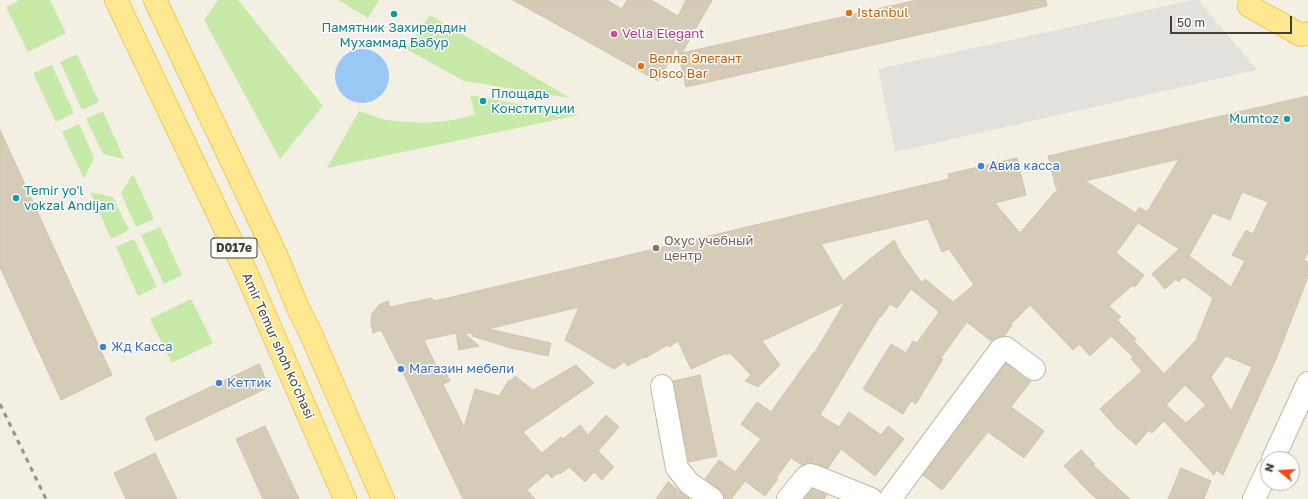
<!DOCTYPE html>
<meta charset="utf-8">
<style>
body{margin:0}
#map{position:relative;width:1308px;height:499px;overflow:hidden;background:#f3efe3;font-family:"Golos Text",sans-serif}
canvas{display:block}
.north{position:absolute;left:1260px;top:451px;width:40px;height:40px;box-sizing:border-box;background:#fff;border:1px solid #b5b2ad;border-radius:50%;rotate:288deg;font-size:11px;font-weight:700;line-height:16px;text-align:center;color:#453f33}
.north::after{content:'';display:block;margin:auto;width:14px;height:18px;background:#ff460e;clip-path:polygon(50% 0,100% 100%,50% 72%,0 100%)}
.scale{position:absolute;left:1170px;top:16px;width:122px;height:18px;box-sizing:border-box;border:2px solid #453f33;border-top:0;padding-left:5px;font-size:12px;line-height:14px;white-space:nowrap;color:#453f33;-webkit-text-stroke:3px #fff;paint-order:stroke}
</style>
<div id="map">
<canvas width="1308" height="499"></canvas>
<div class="north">N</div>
<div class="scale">50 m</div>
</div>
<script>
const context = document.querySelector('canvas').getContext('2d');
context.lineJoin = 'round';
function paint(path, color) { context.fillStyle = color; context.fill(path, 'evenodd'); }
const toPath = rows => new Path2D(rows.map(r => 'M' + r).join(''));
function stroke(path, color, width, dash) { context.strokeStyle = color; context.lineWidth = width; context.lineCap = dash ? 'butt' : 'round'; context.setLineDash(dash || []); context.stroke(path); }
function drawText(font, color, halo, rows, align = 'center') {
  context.font = font + ' "Golos Text",sans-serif'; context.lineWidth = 3; context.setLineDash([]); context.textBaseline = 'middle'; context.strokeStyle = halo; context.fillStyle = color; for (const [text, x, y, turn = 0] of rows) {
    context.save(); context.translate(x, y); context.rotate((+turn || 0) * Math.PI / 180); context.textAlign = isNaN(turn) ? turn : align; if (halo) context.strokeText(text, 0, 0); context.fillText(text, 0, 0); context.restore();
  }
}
const green = toPath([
 [19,0,50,0,66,33,28,52,6,7],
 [218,0,238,0,323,106,280,159,204,20],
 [338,0,379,0,368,18],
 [430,15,570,98,464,81,406,49],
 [77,54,99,102,82,110,60,62],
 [52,65,74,113,56,122,33,73],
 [470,95,579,115,327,168,359,111,385,120,421,123,447,121,475,115],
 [103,111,124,159,103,154,86,119],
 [79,124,94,158,84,179,62,132],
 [133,174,154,219,136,227,121,193],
 [90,192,113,197,129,230,111,239],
 [160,227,182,275,164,284,141,235],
 [134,239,157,287,138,296,116,247],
 [191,299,213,343,172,363,150,319]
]);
const parking = toPath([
 [1193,0,1198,0,1257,70,895,152,878,69]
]);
const water = toPath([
 '335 76a27 27 0 1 1 54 0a27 27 0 1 1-54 0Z'
]);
const building = toPath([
 [513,0,607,0,622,9,627,0,651,0,678,16,686,0,712,0,682,53,917,0,1046,0,1047,6,686,87,677,47,658,81,513,0],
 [1308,96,1308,252,1304,260,1308,262,1308,277,1277,357,1223,475,1216,470,1214,475,1164,421,1152,433,1149,430,1136,445,1116,427,1100,409,1142,371,1131,359,1133,357,1111,336,1090,356,1079,344,1073,350,1030,305,1011,324,1012,325,1004,336,998,337,991,341,967,322,941,358,943,359,916,404,911,401,903,414,863,389,891,344,906,353,913,341,917,343,939,312,911,289,897,308,890,304,881,317,880,316,820,415,839,427,849,412,881,435,888,426,904,439,875,476,841,449,828,468,813,463,802,465,791,458,776,478,778,479,765,496,745,481,731,499,724,499,723,493,719,489,705,479,719,460,735,472,761,439,741,424,757,402,771,412,814,352,815,352,845,302,762,341,780,365,758,387,745,381,751,375,730,353,727,355,726,353,691,369,678,341,669,347,668,345,645,358,644,357,628,366,624,362,614,369,565,340,579,307,488,329,551,343,548,356,511,348,472,336,473,333,465,334,479,346,459,350,456,333,424,340,437,368,442,365,450,381,443,384,464,427,475,389,499,396,509,380,511,381,515,376,533,390,576,365,594,383,523,432,542,453,561,437,563,439,580,425,588,435,606,415,619,427,598,451,614,467,602,480,594,472,585,482,569,467,560,474,558,473,552,478,547,473,527,490,535,499,463,499,407,381,381,330,373,333,371,324,372,313,379,305,388,301,390,307,432,298,433,301,448,298,949,179,948,174,1017,158,1026,195,995,203,1020,233,1054,193,1056,192,1058,188,1056,188,1048,156,1308,96],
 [1179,159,1147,212,1139,207,1136,213,1085,181,1179,159],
 [1242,192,1268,202,1253,234,1246,230,1232,255,1245,261,1231,287,1189,256,1213,213,1230,220,1242,192],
 [928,219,942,252,949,249,974,285,953,302,925,279,922,283,901,254,894,240,843,281,821,244,928,219],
 [1138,223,1179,249,1152,274,1165,289,1176,279,1178,282,1184,277,1213,298,1196,340,1164,374,1134,341,1136,339,1117,320,1121,317,1109,306,1133,285,1135,287,1144,275,1116,253,1138,223],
 [1226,356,1252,367,1231,411,1211,377,1226,356],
 [1185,385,1206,405,1186,423,1166,405,1185,385],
 [0,130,112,375,61,400,0,267,0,130],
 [1006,363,1026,379,1031,381,1011,407,1044,431,1024,458,988,432,942,490,923,475,1006,363],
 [259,364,269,387,156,441,145,418,259,364],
 [700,375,717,456,689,462,673,381,700,375],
 [265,426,299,499,263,499,236,439,265,426],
 [1081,450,1095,464,1093,465,1130,499,1097,499,1091,494,1064,466,1081,450],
 [155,453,177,499,126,499,114,473,155,453],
 [1181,468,1211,481,1204,499,1168,499,1181,468],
 [668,482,682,493,690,499,656,499,668,482],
 [812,489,827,495,824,499,804,499,812,489]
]);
const minor = toPath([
 [662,386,677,468,689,483,712,499],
 [1273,459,1308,383],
 [788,499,806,477,810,475,814,476,871,499],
 [890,499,1001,349,1006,348,1034,369],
 [1254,499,1268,469]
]);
const major = toPath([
 [116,0,246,272,345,499],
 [155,0,277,257,298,308,310,332,383,499],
 [1249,6,1301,35,1308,33]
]);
const rail = toPath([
 [0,404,46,499]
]);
const markers = [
 [849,13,4,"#e8710a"],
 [394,14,4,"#0f9aa8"],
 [614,34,4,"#d1479c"],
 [641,66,4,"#e8710a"],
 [483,101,4,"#0f9aa8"],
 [1287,119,4,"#0f9aa8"],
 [981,166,4,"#3f7fe0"],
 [16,198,4,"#0f9aa8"],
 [656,248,4,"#8d6e63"],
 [103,347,4,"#3f7fe0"],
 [401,369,4,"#3f7fe0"],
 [219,383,4,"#3f7fe0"]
];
const shields = [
 [234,248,46]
];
const shieldNames = [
 ["D017e",234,248]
];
const foodNames = [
 ["Istanbul",857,13],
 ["Велла Элегант",649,59],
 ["Disco Bar",649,74]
];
const cultureNames = [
 ["Памятник Захиреддин",394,28,"center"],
 ["Мухаммад Бабур",394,43,"center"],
 ["Площадь",491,94],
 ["Конституции",491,109],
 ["Mumtoz",1279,119,"right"],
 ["Temir yo'l",24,191],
 ["vokzal Andijan",24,206]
];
const hotelNames = [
 ["Vella Elegant",622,34]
];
const shopNames = [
 ["Авиа касса",989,166],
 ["Жд Касса",111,347],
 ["Магазин мебели",409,369],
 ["Кеттик",227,383]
];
const educationNames = [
 ["Охус учебный",664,241],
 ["центр",664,256]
];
const streetNames = [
 ["Amir Temur shoh ko'chasi",278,346,66]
];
paint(green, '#c7eaa8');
paint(parking, '#e3e1dc');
paint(water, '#9ac8f5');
paint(building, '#d5ccb8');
stroke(building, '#d0c5ab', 1);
stroke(minor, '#bfb8a5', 24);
stroke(major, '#ebcb59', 24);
stroke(minor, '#fff', 22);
stroke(major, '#ffe890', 22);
stroke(rail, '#949494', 3, [5, 5]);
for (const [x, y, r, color] of markers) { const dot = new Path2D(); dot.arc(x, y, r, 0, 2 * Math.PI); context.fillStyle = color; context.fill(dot); stroke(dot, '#fff', 1.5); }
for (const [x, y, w] of shields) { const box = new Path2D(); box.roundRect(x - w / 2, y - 10, w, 20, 3); context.fillStyle = '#fff'; context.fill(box); stroke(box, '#453f33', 1); }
drawText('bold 12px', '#453f33', null, shieldNames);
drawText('13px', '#c56008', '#fff', foodNames, 'left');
drawText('13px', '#0d838f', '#fff', cultureNames, 'left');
drawText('13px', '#b23c85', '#fff', hotelNames, 'left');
drawText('13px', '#366cbe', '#fff', shopNames, 'left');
drawText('13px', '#785e54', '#fff', educationNames, 'left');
drawText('13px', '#453f33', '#fff', streetNames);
</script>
